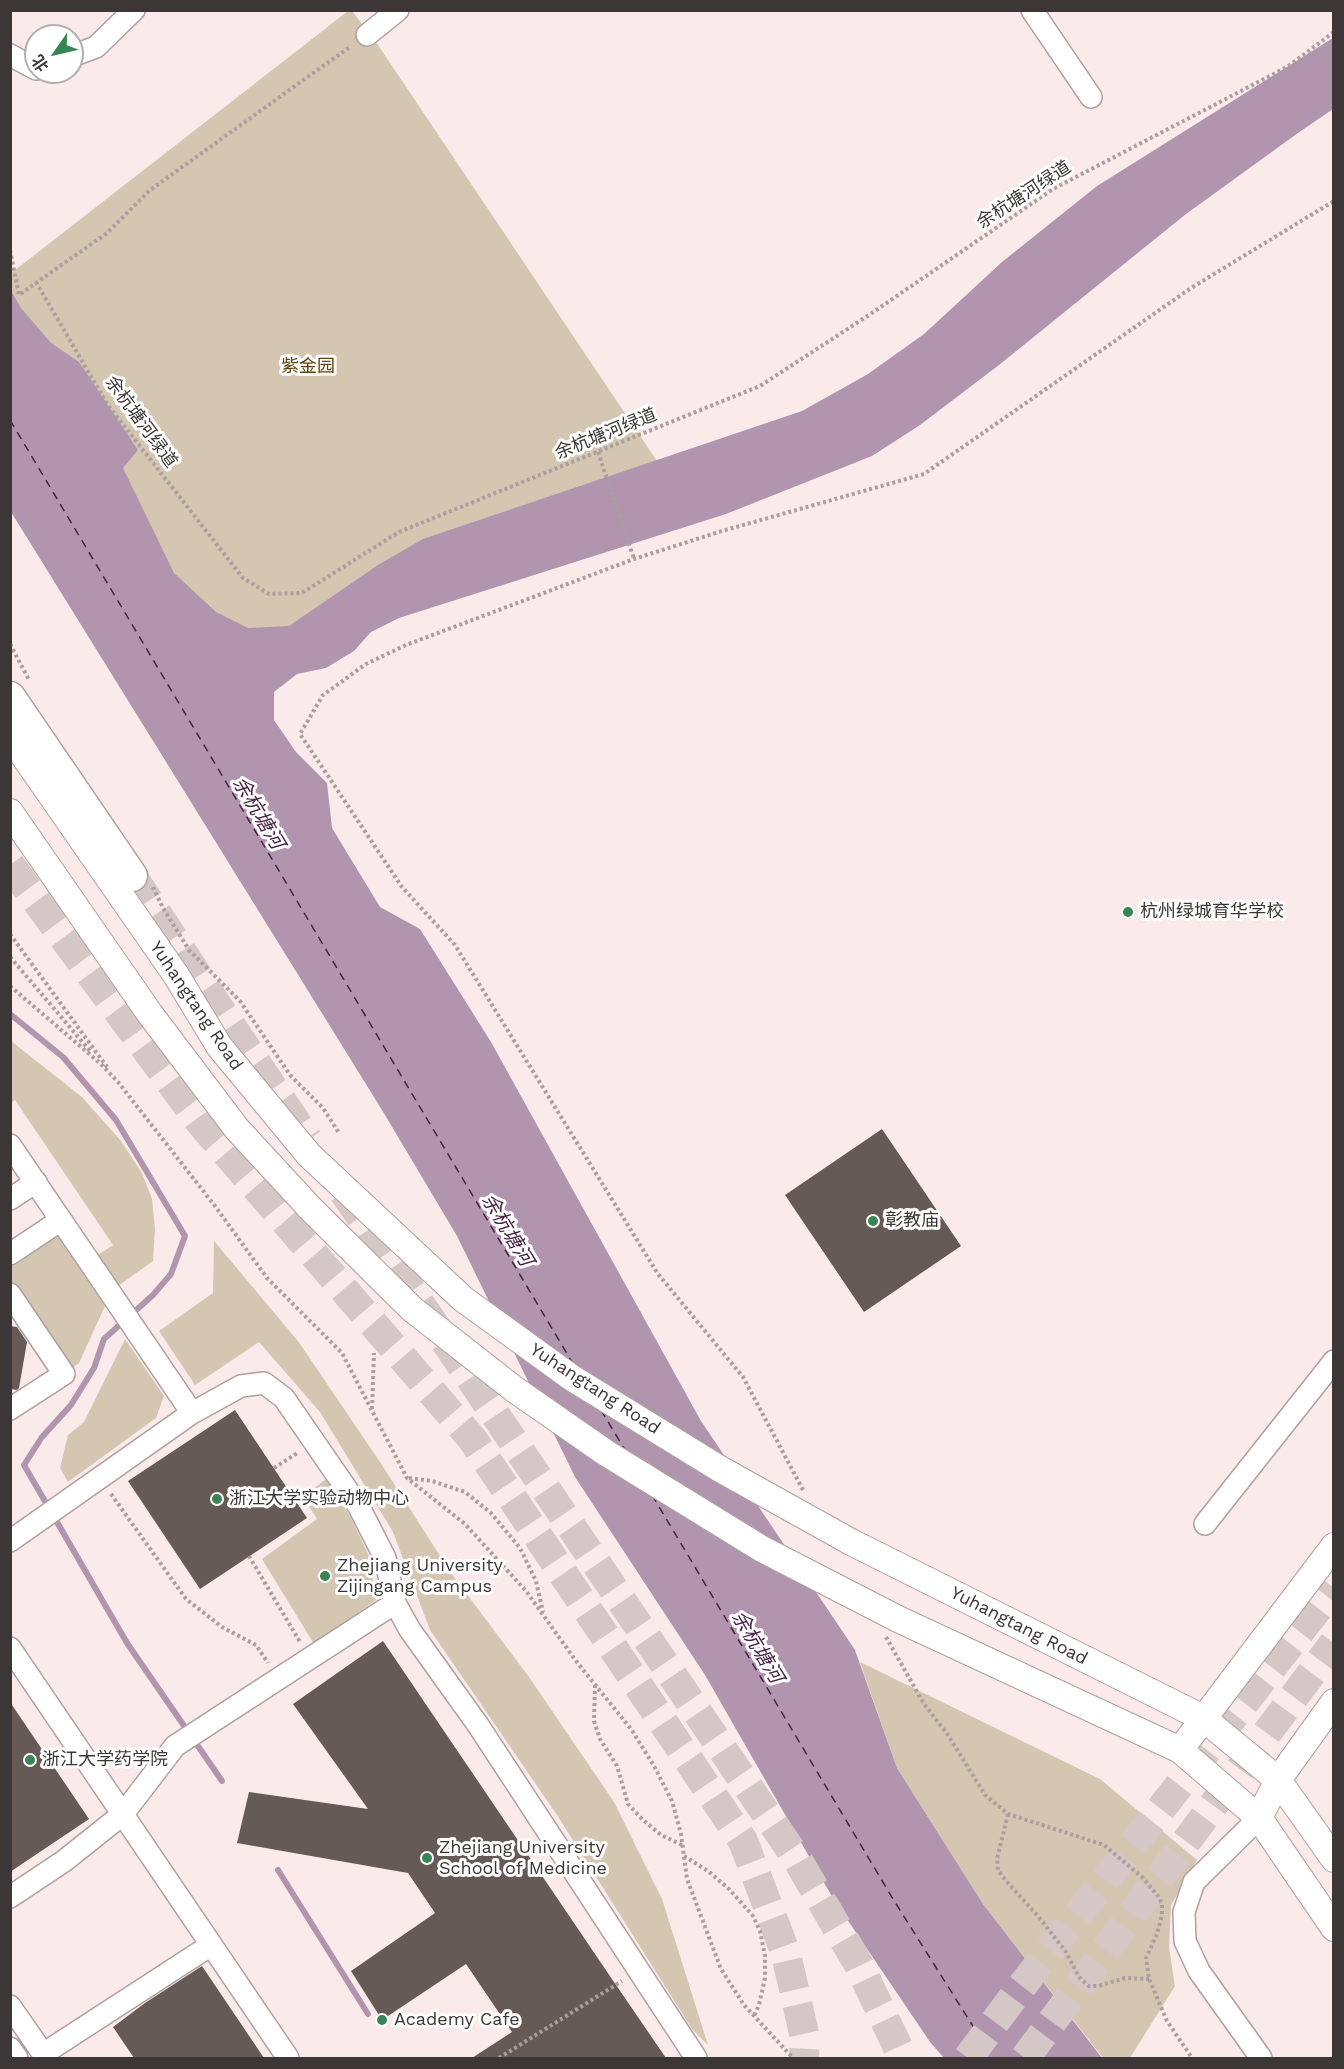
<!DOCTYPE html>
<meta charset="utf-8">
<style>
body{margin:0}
#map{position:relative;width:1344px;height:2069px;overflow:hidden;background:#faebea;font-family:"Work Sans","Noto Sans SC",sans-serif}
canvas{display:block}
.frame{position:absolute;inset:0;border:12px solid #3c3636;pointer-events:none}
.north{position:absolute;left:24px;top:24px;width:60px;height:60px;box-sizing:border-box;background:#fff;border:2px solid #b1afaf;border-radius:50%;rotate:236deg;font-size:16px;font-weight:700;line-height:24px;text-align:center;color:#3c3636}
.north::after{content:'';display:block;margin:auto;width:21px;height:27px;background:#378554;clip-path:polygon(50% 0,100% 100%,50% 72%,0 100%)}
</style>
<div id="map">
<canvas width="1344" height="2069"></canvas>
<div class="frame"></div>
<div class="north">北</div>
</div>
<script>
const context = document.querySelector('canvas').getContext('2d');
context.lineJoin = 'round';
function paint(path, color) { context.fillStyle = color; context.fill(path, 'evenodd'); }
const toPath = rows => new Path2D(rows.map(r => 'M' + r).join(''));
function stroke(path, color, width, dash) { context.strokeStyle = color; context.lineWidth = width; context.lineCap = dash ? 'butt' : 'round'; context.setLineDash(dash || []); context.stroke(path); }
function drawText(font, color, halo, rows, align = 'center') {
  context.font = font + ' "Work Sans","Noto Sans SC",sans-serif'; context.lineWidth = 6; context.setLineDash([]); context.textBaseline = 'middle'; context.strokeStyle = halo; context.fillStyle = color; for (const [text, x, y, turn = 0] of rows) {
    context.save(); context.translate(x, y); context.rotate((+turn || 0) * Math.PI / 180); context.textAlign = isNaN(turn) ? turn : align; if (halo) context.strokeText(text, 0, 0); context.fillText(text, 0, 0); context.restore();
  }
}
const green = toPath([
 [348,11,352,11,378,45,665,473,284,640,196,645,11,332,10,274],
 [11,1041,82,1097,121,1141,142,1173,152,1199,155,1229,153,1261,118,1286,98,1255,113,1245,15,1100,11,1103],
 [58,1235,105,1306,79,1363,70,1370,11,1280,10,1267],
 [214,1241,298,1341,380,1462,451,1573,529,1677,614,1802,662,1899,708,2045,692,2029,557,1815,430,1630,393,1532,320,1412,259,1342,195,1385,159,1331,213,1293],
 [125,1339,164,1396,156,1418,68,1482,60,1468,68,1435,84,1422],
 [326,1479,351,1518,369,1556,376,1600,314,1644,262,1559,317,1519,303,1497],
 [860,1662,1100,1779,1197,1860,1171,1905,1169,1947,1175,1986,1130,2058,1103,2058,983,1904,897,1768]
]);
const water = toPath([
 [1333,38,1333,109,1298,133,1186,214,999,365,920,425,872,456,726,514,399,618,371,632,354,651,326,668,297,674,274,692,274,720,296,752,327,783,332,828,380,907,420,929,491,1042,701,1421,855,1650,897,1768,983,1904,1102,2058,944,2058,930,2042,834,1900,705,1675,575,1477,457,1236,382,1110,11,512,10,289,21,308,51,343,79,362,138,450,123,468,174,573,216,612,248,628,289,626,378,565,423,539,802,411,868,374,924,334,1002,262,1097,186]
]);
const stream = toPath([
 [10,1014,63,1057,116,1120,185,1236,171,1274,153,1295,104,1339,94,1368,71,1405,42,1437,24,1465,127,1643,222,1781],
 [278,1870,368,2014]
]);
const ferry = toPath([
 [10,420,572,1362],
 [601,1410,625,1450],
 [652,1495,893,1899,993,2058]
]);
const building = toPath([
 [882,1129,961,1246,864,1312,785,1195],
 [10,1326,17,1327,27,1342,19,1388,17,1390,10,1389],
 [235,1410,307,1518,200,1589,128,1481],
 [383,1641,616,1985,666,2058,472,2058,512,2032,466,1964,382,2020,351,1971,435,1913,408,1873,237,1843,249,1792,368,1809,293,1704],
 [10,1702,89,1819,10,1872],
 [202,1966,264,2058,134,2058,113,2027,145,2003]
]);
const highwayTunnel = toPath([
 [10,865,200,1122,473,1440,743,1841,786,1954,805,2038,804,2058],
 [132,876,223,1014,308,1140],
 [344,1192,797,1859,859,1965,903,2058],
 [968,2058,1018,1991,1334,1588],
 [1025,2058,1334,1643]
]);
const path = toPath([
 [10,250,19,295,107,233,150,190,351,46],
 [36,282,107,404,243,578,269,594,302,593,399,532,760,386,869,315,1053,189,1287,67,1334,32],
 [598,452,634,559],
 [10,644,29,680],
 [153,887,163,908,189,950,240,1001,290,1075,323,1108,339,1133],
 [10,934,107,1067],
 [10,957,91,1052],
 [10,986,101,1064,118,1082,215,1206,267,1278,342,1353,407,1478,465,1524,526,1591,576,1661,631,1729,654,1766,672,1801,681,1834,687,1879,721,1969,744,2005,793,2058],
 [372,1409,374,1353],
 [274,1468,299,1452],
 [409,1478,432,1481,465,1492,491,1513,520,1548,536,1581,543,1612],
 [803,1490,743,1377,658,1274,455,945,402,887,300,734,323,695,366,664,406,645,634,559,722,531,924,474,1191,288,1334,201],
 [111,1494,186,1599,222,1627,256,1645,268,1663],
 [249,1556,300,1642],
 [886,1637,924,1704,948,1735,985,1795,1008,1814,1104,1845,1142,1877,1158,1896,1162,1904,1162,1915,1157,1934,1146,1958,1149,1979,1167,2021,1192,2058],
 [595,1685,594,1721,600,1739,617,1766,628,1804,642,1819,661,1835,682,1845],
 [1008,1814,997,1859,998,1870,1006,1881,1038,1916,1066,1952,1079,1977,1089,1986,1099,1986,1125,1978,1149,1979],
 [684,1856,708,1871,729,1889,753,1916,760,1931,765,1956,765,1978,759,2005,754,2016],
 [499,2058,622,1981]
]);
const minor = toPath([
 [1032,10,1091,97],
 [367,35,398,10],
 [10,55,36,69],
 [72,56,96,47,134,10],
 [10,1145,192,1413,10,1541],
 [10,1199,36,1182],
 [10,1254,61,1220],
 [10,1294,64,1374,10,1409],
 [192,1413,241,1386,264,1383,284,1398,359,1507,385,1558,395,1603,410,1630,478,1725,696,2058],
 [1205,1524,1334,1361],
 [10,1648,288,2058],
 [1259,1818,1194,1882,1184,1912,1185,1941,1199,1971,1261,2058],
 [10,1897,64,1861,123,1814,175,1746,395,1603],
 [10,2006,46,2058],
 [10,2048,17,2058],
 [43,2054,211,1945]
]);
const major = toPath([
 [10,736,176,975,219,1046,309,1155],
 [10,812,150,1014,237,1129,310,1208],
 [851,1542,1203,1718,1278,1780,1334,1859],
 [898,1619,1180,1750,1259,1818,1334,1928],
 [1180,1750,1334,1546],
 [1259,1818,1278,1780,1334,1702]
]);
const highway = toPath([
 [10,697,132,876]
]);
const majorBridge = toPath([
 [309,1155,463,1299,572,1378,720,1469,851,1542],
 [310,1208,412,1309,514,1389,606,1453,762,1549,898,1619]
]);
const markers = [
 [1128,912,6,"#378554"],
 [873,1221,6,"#378554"],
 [217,1499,6,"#378554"],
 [325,1576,6,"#378554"],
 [30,1760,6,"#378554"],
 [427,1858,6,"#378554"],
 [382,2020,6,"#378554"]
];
const streetNames = [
 ["余杭塘河绿道",1024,195,-33],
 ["余杭塘河绿道",141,422,54],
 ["余杭塘河绿道",606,434,-22],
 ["Yuhangtang Road",196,1006,56],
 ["Yuhangtang Road",595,1389,33],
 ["Yuhangtang Road",1019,1626,27]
];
const parkNames = [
 ["紫金园",308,367]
];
const poiNames = [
 ["杭州绿城育华学校",1140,912],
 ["彰教庙",885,1221],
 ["浙江大学实验动物中心",229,1499],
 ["Zhejiang University",337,1566],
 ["Zijingang Campus",337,1587],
 ["浙江大学药学院",42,1760],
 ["Zhejiang University",439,1848],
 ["School of Medicine",439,1869],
 ["Academy Cafe",394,2020]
];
const waterNames = [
 ["余杭塘河",258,813,59],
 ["余杭塘河",507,1230,59],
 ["余杭塘河",757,1647,59]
];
paint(green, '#d5c6b2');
paint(water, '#b195af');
stroke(stream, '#b195af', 6);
stroke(ferry, '#482246', 1.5, [8, 6]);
paint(building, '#655a55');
stroke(highwayTunnel, '#d4c7c6', 30, [30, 15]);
stroke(minor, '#aea09f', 24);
stroke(major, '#aea09f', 28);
stroke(highway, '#aea09f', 33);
stroke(path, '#aa9f9e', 4, [3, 3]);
stroke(minor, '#fff', 21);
stroke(major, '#fff', 26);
stroke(highway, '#fff', 30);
stroke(majorBridge, '#aea09f', 28, []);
stroke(majorBridge, '#fff', 26);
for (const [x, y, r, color] of markers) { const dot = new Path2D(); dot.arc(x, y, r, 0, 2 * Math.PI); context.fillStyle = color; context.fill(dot); stroke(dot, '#fff', 2); }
drawText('18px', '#3c3636', '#fff', streetNames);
drawText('18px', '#61410d', '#fff', parkNames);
drawText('18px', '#3c3636', '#fff', poiNames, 'left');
drawText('italic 20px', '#482246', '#fff', waterNames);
</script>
